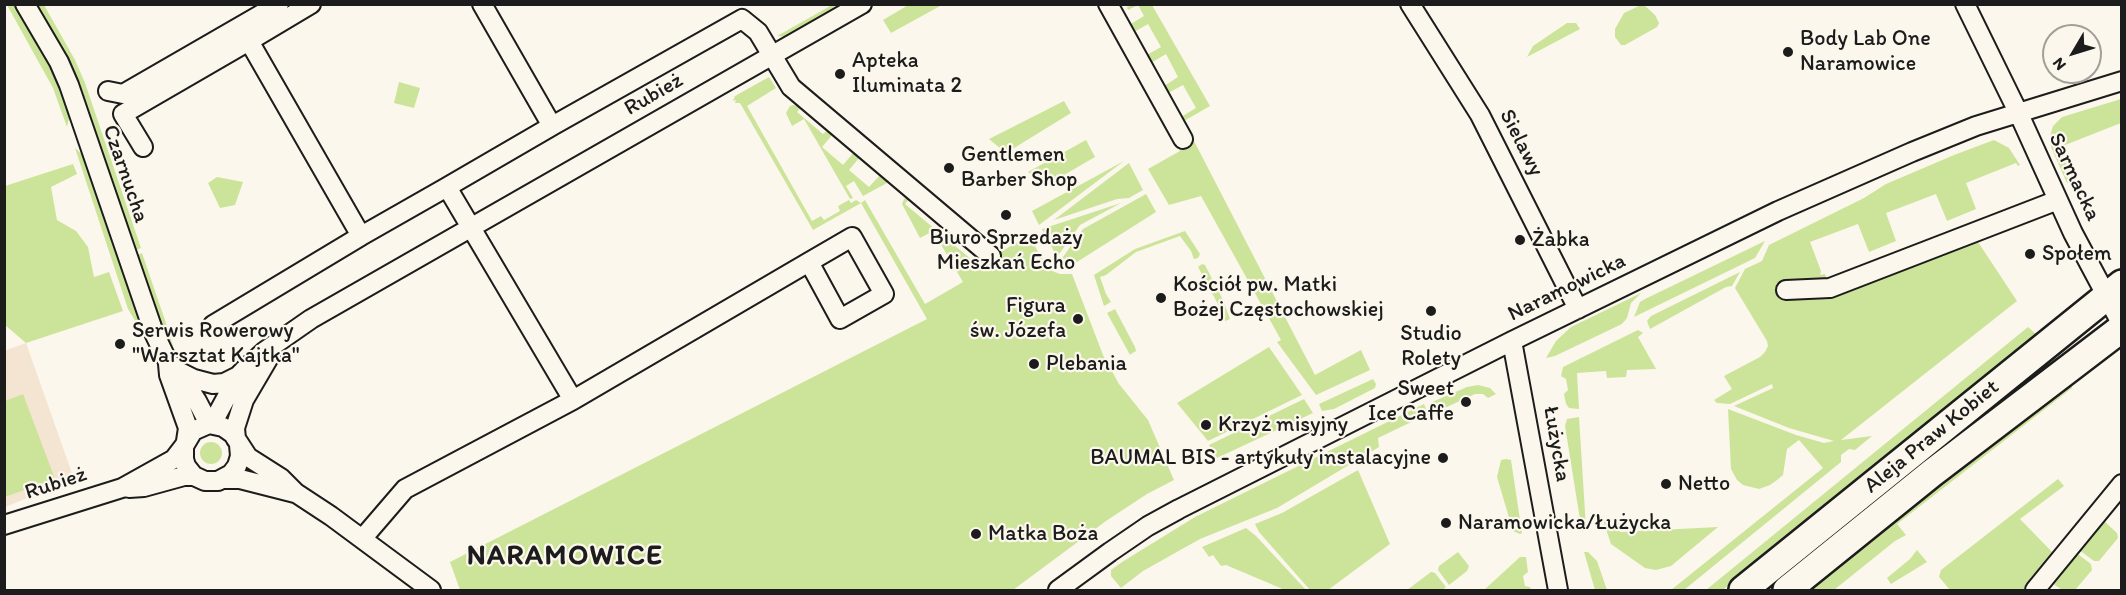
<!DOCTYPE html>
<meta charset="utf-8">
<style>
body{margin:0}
#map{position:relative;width:2126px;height:595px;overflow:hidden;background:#fbf7ec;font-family:Itim,sans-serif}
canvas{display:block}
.frame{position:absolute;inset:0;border:6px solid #1c1c1c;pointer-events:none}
.north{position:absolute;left:2042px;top:24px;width:60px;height:60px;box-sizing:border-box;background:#fbf7ec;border:2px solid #a29f99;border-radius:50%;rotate:232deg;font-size:16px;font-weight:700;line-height:24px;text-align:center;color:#1c1c1c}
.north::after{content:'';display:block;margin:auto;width:21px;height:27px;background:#1c1c1c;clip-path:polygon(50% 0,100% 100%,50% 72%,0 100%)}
</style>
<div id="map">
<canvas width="2126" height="595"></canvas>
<div class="frame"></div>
<div class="north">N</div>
</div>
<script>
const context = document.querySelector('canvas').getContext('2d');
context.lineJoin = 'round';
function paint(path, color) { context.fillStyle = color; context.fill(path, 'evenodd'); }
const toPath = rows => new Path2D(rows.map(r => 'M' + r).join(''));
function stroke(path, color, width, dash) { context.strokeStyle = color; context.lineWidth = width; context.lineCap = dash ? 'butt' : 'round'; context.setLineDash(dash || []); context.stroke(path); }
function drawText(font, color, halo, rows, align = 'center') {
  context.font = font + ' Itim,sans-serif'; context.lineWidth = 4.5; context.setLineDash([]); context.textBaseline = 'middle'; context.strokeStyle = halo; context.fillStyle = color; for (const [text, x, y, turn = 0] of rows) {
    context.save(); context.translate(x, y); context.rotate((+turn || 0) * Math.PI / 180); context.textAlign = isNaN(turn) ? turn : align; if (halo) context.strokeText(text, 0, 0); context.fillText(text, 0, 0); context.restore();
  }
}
const built = toPath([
 [26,343,74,479,5,507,4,351]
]);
const green = toPath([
 [910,4,942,5,891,33,883,20],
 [7,5,15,5,51,68,70,114,67,127,53,88],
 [35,5,44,5,75,60,85,83,141,248,134,251,79,89],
 [832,5,844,5,787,37,777,36],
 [1132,5,1152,5,1210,106,1184,121,1181,117,1196,108,1183,85,1168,93,1164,86,1178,77,1166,54,1151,63,1147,55,1161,47,1148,24,1134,32,1129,25,1144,16,1138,5,1128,10,1127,7],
 [1641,5,1644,5,1655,15,1659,23,1657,27,1625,45,1621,45,1615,37,1615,29,1624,13],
 [1567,23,1576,23,1580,29,1527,57,1533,46],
 [769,77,776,88,747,106,812,221,821,216,824,220,840,211,838,206,849,200,851,203,856,200,861,203,865,200,925,304,963,282,933,231,920,238,902,204,904,199,906,198,909,199,905,204,984,270,1000,252,1029,236,1043,260,1052,271,1060,274,1072,274,1103,355,1119,384,1148,420,1174,480,1147,494,1106,521,1013,590,460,590,450,562,927,319,861,203,813,230,740,103,735,103,736,100,733,101,735,96],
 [399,82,420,88,414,108,394,103],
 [2121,99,2121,123,2060,147,2070,173,2074,172,2076,179,2067,183,2051,147,2050,136,2053,126,2062,117],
 [1064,101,1071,113,1006,153,989,139],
 [794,105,801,107,797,112,823,134,828,130,833,134,822,147,843,165,854,152,860,157,849,170,869,187,881,174,887,183,863,196,854,181,846,186,853,198,850,199,804,119,792,126,786,113,790,106],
 [1193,139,1315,375,1361,350,1370,370,1316,395,1277,342,1281,340,1201,196,1169,205,1148,169,1180,151,1178,147],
 [1086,140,1095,157,1045,186,1028,172],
 [1994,140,2009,148,2020,165,2018,166,2016,163,1966,183,1976,209,1947,221,1936,194,1886,213,1896,241,1869,252,1858,224,1810,242,1821,271,1820,275,1825,274,1833,293,1978,242,2017,301,1841,440,1872,436,1855,450,1849,449,1841,455,1841,462,1684,590,1671,590,1823,468,1799,440,1787,449,1783,475,1777,480,1770,485,1759,489,1743,485,1737,480,1731,469,1728,409,1796,435,1824,443,1834,441,1789,428,1734,406,1773,388,1772,384,1730,404,1717,403,1714,400,1732,389,1724,376,1760,357,1765,352,1768,346,1767,341,1735,288,1745,269,1762,261,1769,245,1864,198,1886,184,1954,155],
 [75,148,84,156,134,306,156,356,128,309],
 [1124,161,1039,225,1032,211],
 [1129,163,1143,190,1129,198,1117,199,1054,220],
 [73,164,77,174,51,187,57,220,76,231,88,247,94,277,109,272,123,311,26,343,5,325,5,186],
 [217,177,243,182,235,205,220,208,208,183],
 [1146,194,1156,212,1069,267,1064,267,1063,257,1083,229],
 [1121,203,1080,225,1057,257,1042,229],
 [1185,231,1200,254,1198,258,1194,259,1191,251,1180,236,1136,252,1106,275,1100,277,1106,294,1111,302,1104,306,1094,275,1135,249],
 [1765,241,1755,258,1634,317,1640,302,1645,299],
 [142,253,168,329,174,350,159,321,136,256],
 [1202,264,1205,265,1223,300,1230,319,1225,321,1219,306,1198,267],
 [1740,272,1732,286,1726,287,1650,329,1647,321,1651,316],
 [1641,293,1631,303,1627,318,1622,324,1555,356,1546,358,1556,341,1571,327],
 [1115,309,1135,347,1136,351,1131,354,1130,355,1107,313],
 [2028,327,2036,334,1723,590,1706,590],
 [1638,330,1643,333,1638,337,1656,369,1627,370,1626,377,1607,378,1606,371,1577,373,1579,409,1569,408,1566,404,1564,394,1568,390,1566,379,1561,376,1563,367],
 [1269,347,1302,395,1208,441,1177,403],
 [2051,353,2058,361,1904,479,1768,590,1761,590],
 [1373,379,1376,384,1375,388,1334,409,1322,411,1319,404],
 [2072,381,2072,388,1897,524,1906,535,1895,541,1834,590,1807,590,1918,500],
 [1478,385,1490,388,1496,394,1488,398,1483,394,1475,394,1436,412,1432,402,1467,387],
 [23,394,55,479,5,497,5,401],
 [1304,399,1313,413,1217,458,1215,456,1209,445],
 [1424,404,1428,414,1378,438,1379,447,1277,508,1200,539,1143,571,1121,588,1111,576,1111,570,1122,562,1195,517],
 [1579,417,1586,528,1582,532,1565,426,1567,419],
 '200 453a11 11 0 1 1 22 0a11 11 0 1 1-22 0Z',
 [1506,459,1511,460,1522,533,1520,534,1513,531,1497,477,1501,460],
 [1358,470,1390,544,1328,590,1310,590,1259,532,1255,524,1282,513],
 [2058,479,2064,486,2020,519,2054,554,2026,588,2027,590,1950,590,1939,577,1941,570],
 [1619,519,1620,532,1718,527,1671,566,1656,570,1645,568,1611,544,1603,520],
 [2103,520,2117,533,2118,538,2099,561,2094,561,2079,550],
 [1246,528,1256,536,1306,590,1285,590,1226,565,1221,566,1213,555,1209,557,1202,547],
 [1917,550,1927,562,1891,584,1887,578,1910,559],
 [1458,552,1469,566,1467,571,1449,585,1438,570,1439,566],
 [1584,552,1588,552,1597,561,1607,590,1595,590],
 [2075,552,2091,564,2092,570,2075,590,2062,590,2052,583],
 [1520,557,1526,557,1528,572,1523,576,1525,586,1530,587,1531,590,1484,590],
 [1431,572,1435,573,1446,587,1442,590,1407,590]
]);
const street = toPath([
 [25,4,59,62,69,85,154,333,168,362,178,371,197,401,209,424],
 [311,4,249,41,361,236,447,187],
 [482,4,552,126,742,19,758,32,791,87,991,256],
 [1108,4,1183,139],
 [1410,4,1480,115,1578,309],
 [1965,4,2018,112,2073,233,2122,325],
 [108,91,123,94,279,4],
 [552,126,447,187,573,400],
 [143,147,123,114,249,41],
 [1786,290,1830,288,2058,200],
 [213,325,361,236],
 [1512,341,1558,590],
 [168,364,169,375,188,428,186,441],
 [178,371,194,379,213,384,224,383,238,376],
 [212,424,238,376,243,371,265,351,311,319,862,4],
 [236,439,235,428,244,400,271,354],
 [239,445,240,456,237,466,231,474,218,481,205,481,194,476,186,466,184,459,184,446,193,431,209,424,223,427,233,434,248,457,281,478,296,493,331,516,431,590],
 [223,479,240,479,295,493],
 [129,488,144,487,184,476,194,476],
 [4,525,122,488,174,459,184,446],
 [362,539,405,489,573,400,809,262,852,237,884,294,840,319,809,262],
 [1058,590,1110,552,1148,526,1179,509,1512,341,1778,211,1912,152,1976,126,2122,81],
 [2035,590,2122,484]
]);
const secondary = toPath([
 [1743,590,2122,284],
 [1787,590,1932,473,2122,328]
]);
const markers = [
 [1788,52,6,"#1c1c1c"],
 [840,74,6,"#1c1c1c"],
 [949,168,6,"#1c1c1c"],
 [1006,215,6,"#1c1c1c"],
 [1520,240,6,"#1c1c1c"],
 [2030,254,6,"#1c1c1c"],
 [1161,298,6,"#1c1c1c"],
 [1431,311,6,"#1c1c1c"],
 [1078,319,6,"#1c1c1c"],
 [120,344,6,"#1c1c1c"],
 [1034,364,6,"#1c1c1c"],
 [1466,402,6,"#1c1c1c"],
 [1206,425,6,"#1c1c1c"],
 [1443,458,6,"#1c1c1c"],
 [1666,484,6,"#1c1c1c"],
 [1446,523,6,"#1c1c1c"],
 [976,534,6,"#1c1c1c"]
];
const poiNames = [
 ["Body Lab One",1800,39],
 ["Naramowice",1800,64],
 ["Apteka",852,61],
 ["Iluminata 2",852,86],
 ["Gentlemen",961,155],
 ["Barber Shop",961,180],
 ["Biuro Sprzedaży",1006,238,"center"],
 ["Mieszkań Echo",1006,263,"center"],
 ["Żabka",1532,240],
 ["Społem",2042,254],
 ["Kościół pw. Matki",1173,285],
 ["Bożej Częstochowskiej",1173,310],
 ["Figura",1066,306,"right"],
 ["św. Józefa",1066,331,"right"],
 ["Serwis Rowerowy",132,331],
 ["\"Warsztat Kajtka\"",132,356],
 ["Studio",1431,334,"center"],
 ["Rolety",1431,359,"center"],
 ["Plebania",1046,364],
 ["Sweet",1454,389,"right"],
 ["Ice Caffe",1454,414,"right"],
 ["Krzyż misyjny",1218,425],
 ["BAUMAL BIS - artykuły instalacyjne",1431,458,"right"],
 ["Netto",1678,484],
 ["Naramowicka/Łużycka",1458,523],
 ["Matka Boża",988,534]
];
const streetNames = [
 ["Rubież",654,95,-30],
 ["Sielawy",1521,143,63],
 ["Czarnucha",125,174,71],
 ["Sarmacka",2074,177,65],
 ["Naramowicka",1567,288,-26],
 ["Aleja Praw Kobiet",1932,437,-39],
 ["Łużycka",1556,444,80],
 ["Rubież",56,484,-18]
];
const districtNames = [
 ["NARAMOWICE",565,557]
];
paint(built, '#f4e4d2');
paint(green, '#cce499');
stroke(street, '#1c1c1c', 22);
stroke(secondary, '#1c1c1c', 32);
stroke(street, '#fbf7ec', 18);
stroke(secondary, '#fbf7ec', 27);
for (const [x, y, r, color] of markers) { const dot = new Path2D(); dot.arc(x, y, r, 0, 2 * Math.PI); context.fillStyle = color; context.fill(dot); stroke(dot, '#fbf7ec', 2); }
drawText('22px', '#1c1c1c', '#fbf7ec', poiNames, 'left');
drawText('22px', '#1c1c1c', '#fbf7ec', streetNames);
context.letterSpacing = '1.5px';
drawText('bold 28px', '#1c1c1c', '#fbf7ec', districtNames);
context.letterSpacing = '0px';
</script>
